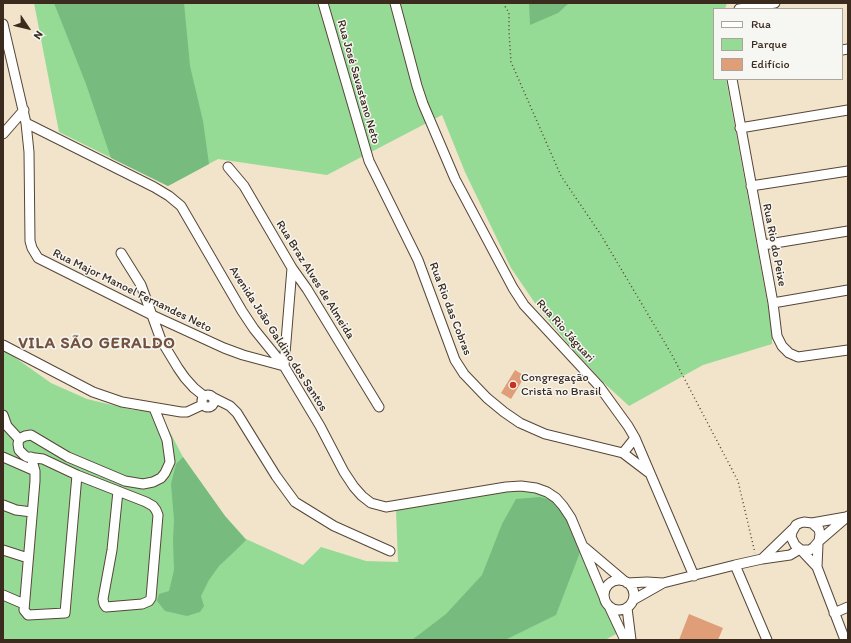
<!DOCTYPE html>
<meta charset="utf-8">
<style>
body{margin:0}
#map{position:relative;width:851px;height:643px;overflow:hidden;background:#f1e4cb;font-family:Itim,sans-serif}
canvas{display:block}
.frame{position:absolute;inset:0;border:4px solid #3b2a1e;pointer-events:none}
.legend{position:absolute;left:713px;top:8px;width:130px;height:72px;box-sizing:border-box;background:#f6f6f2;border:1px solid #aba49d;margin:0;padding:5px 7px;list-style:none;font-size:12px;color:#3b2a1e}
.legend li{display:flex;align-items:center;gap:8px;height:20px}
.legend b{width:20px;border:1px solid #aba49d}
.north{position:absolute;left:8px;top:8px;width:40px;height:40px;-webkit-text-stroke:3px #f6f6f2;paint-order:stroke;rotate:125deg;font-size:11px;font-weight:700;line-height:16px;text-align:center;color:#3b2a1e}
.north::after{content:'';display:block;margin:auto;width:14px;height:18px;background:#3b2a1e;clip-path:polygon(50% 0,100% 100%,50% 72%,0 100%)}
</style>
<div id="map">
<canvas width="851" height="643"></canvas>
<div class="frame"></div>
<ul class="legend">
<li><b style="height:5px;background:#fff"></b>Rua</li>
<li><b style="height:11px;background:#95db95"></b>Parque</li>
<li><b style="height:11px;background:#df9d78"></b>Edifício</li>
</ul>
<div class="north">N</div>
</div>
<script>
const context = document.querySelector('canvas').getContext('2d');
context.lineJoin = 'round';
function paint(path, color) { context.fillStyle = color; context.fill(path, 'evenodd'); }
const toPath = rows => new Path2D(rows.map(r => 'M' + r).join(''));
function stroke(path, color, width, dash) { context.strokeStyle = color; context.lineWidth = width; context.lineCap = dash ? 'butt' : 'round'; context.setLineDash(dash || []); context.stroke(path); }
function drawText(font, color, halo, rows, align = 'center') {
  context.font = font + ' Itim,sans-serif'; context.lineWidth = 3; context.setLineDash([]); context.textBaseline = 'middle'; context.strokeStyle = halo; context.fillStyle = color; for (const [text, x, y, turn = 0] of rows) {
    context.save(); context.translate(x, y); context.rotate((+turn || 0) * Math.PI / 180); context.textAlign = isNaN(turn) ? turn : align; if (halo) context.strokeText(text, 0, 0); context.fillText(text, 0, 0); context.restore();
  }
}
const green = toPath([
 [34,3,727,3,725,9,714,9,714,79,726,79,772,328,772,344,703,365,629,406,603,382,570,346,539,309,511,268,465,172,442,115,327,175,218,159,168,186,59,132],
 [3,349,51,383,87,399,133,410,159,411,183,457,225,516,246,539,303,565,321,547,366,561,398,562,396,510,511,489,533,490,554,500,571,522,618,633,605,640,3,640]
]);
const forest = toPath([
 [54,3,184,3,190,66,203,121,209,164,168,186,111,158,86,84],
 [529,3,569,3,558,13,530,25],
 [183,457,225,516,246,540,235,551,219,566,209,580,201,596,204,606,200,612,187,616,165,611,157,601,159,594,169,591,174,570,173,540,174,520,171,484,176,464],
 [540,497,560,502,582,547,556,615,505,640,412,640,446,614,482,575,502,524,516,499]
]);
const building = toPath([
 [515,370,525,376,511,399,501,393],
 [689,614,723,628,718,640,679,640]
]);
const path = toPath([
 [503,3,509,13,509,32,511,62,561,176,601,235,672,355,738,481,755,553]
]);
const street = toPath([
 [323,3,369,161,418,260,455,360,464,374,487,398,504,412,520,423,545,434,623,453,648,472],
 [395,3,417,86,423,104,455,179,513,288,524,305,599,386,628,426,635,438,694,576],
 [739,9,775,3],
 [3,24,26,123,29,152,30,241,32,248,38,258,152,315,224,348,243,355,284,366],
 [842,50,848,49],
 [732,79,773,303,777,336,782,346,789,353,798,357,848,350],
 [26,123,154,187,169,196,181,206,242,311,254,329,284,366,320,426,344,472,354,487,362,496,371,503,386,507,506,487,521,486,536,488,547,492,556,498,563,506,571,518,604,597],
 [740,128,848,110],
 [3,134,24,110],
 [228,167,244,186,292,268,307,289,379,407],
 [751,186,848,171],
 [763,245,848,231],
 [121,253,141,285,161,340,178,368,185,378,194,388,204,396],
 [773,303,848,290],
 [3,345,93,392,122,402,181,412,187,412,202,405],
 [284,366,292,268],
 '202 401a6 6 0 1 1 12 0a6 6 0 1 1-12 0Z',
 [212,397,230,406,237,413,276,476,295,502,334,526,390,551],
 [3,415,7,426,19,439],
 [19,439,18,444,19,450,24,455,27,457,43,459,77,475,146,502,153,506,156,510,158,515,151,598,149,601,142,604,106,607,104,604,103,599,112,550,118,491],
 [19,439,25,436,31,435,68,457,125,481,143,484,153,482,161,478,165,473,170,462,167,440,154,408],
 [623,453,635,438],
 [3,457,35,471],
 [31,457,35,471,35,481,24,610,28,615,65,613,77,475],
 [3,505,16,510,32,512],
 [812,523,846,517],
 [819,541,820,534,819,529,812,523,804,522,800,523,796,525,792,532,791,537,795,545,801,550,810,550,814,547,819,541,848,516],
 [584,547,623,580],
 [3,550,28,558],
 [801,550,817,567,845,640],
 [762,559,793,529],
 [735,565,767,640],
 [817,567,818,544],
 '604 595a15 15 0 1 1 30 0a15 15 0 1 1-30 0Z',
 [627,583,647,582,663,583],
 [3,595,24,604],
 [633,600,663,583,735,565,762,559,790,555,800,549],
 [609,606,625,640],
 [627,608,631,640],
 [834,613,848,607]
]);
const markers = [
 [513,385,4,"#c8321e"]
];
const streetNames = [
 ["Rua José Savastano Neto",358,82,74],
 ["Rua Rio do Peixe",774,245,79],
 ["Rua Braz Alves de Almeida",315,280,58],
 ["Rua Major Manoel Fernandes Neto",132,291,26],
 ["Rua Rio das Cobras",450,309,69],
 ["Rua Rio Jáguari",565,331,48],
 ["Avenida João Galdino dos Santos",278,339,57]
];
const poiNames = [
 ["Congregação",521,378],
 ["Cristã no Brasil",521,392]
];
const districtNames = [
 ["VILA SÃO GERALDO",97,344]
];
paint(green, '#95db95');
paint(forest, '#78bb7e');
paint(building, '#df9d78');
stroke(street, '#564638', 11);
stroke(path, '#564638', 1.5, [1, 3]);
stroke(street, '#fff', 9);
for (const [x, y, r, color] of markers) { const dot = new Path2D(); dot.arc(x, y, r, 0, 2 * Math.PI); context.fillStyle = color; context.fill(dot); stroke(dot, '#f6f6f2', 1.5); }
drawText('12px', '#3b2a1e', '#f6f6f2', streetNames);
drawText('12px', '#3b2a1e', '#f6f6f2', poiNames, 'left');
context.letterSpacing = '1px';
drawText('bold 16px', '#74523e', '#f6f6f2', districtNames);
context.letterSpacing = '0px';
</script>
